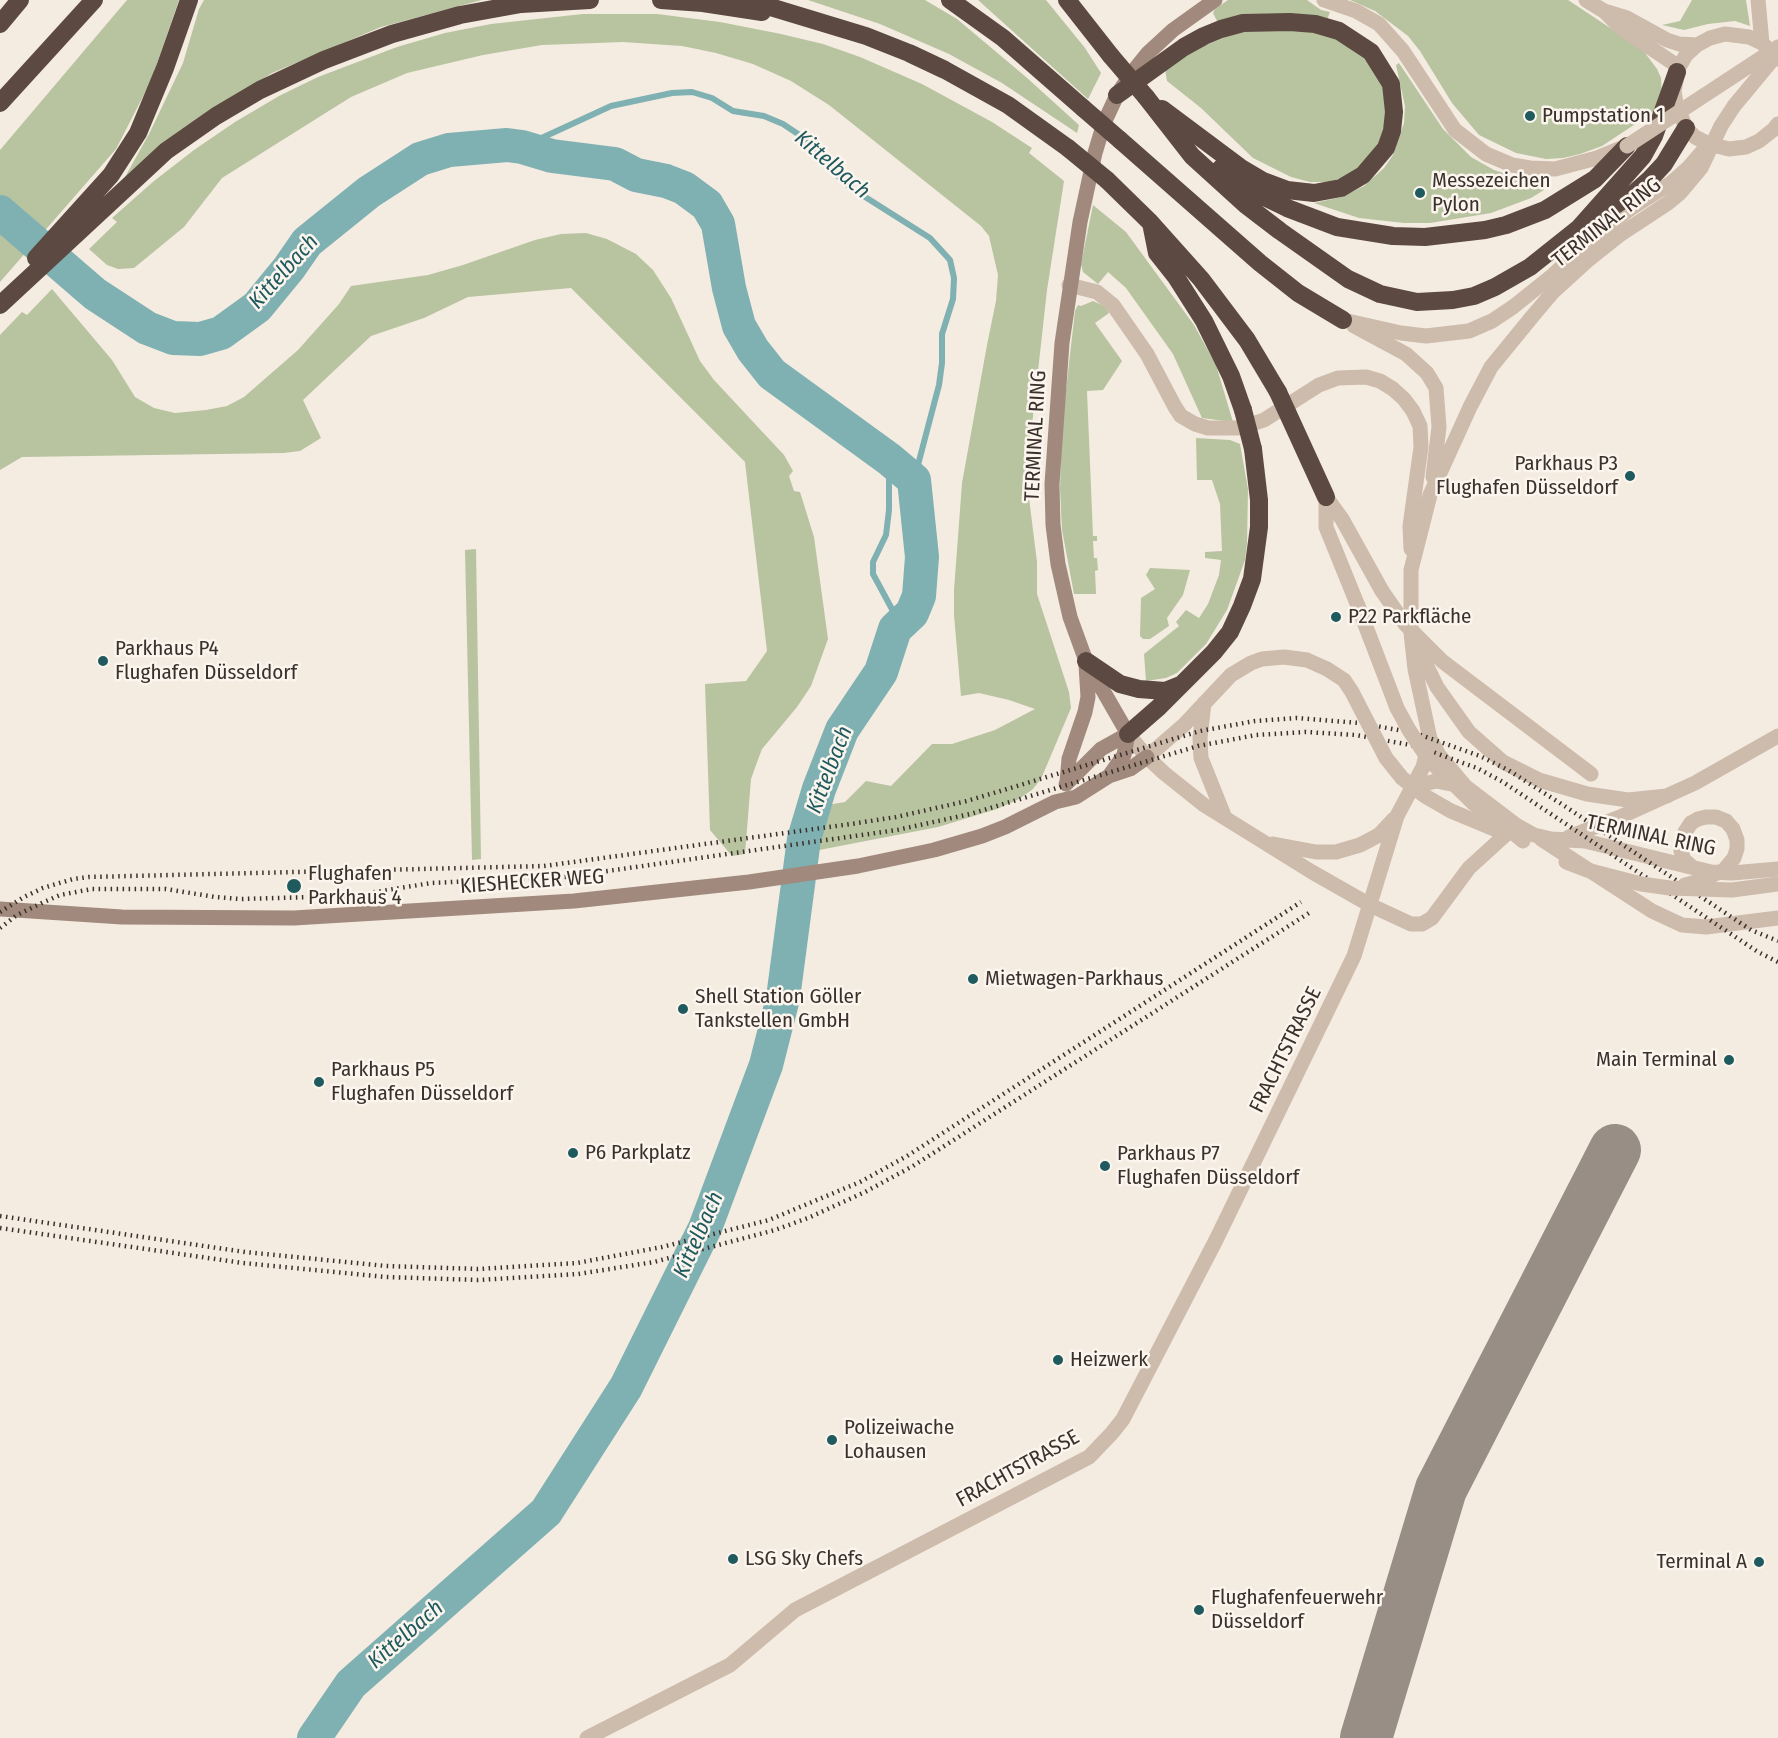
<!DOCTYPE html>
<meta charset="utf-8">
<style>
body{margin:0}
canvas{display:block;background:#f4ebe1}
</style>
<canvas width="1778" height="1738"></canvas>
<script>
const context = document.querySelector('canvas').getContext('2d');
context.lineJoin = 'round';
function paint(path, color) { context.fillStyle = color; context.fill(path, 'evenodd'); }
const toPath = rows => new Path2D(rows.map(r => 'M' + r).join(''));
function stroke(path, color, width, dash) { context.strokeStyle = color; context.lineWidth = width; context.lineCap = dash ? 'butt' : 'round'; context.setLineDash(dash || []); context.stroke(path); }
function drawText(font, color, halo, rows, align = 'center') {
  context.font = font + ' "Fira Sans Condensed",sans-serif'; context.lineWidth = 5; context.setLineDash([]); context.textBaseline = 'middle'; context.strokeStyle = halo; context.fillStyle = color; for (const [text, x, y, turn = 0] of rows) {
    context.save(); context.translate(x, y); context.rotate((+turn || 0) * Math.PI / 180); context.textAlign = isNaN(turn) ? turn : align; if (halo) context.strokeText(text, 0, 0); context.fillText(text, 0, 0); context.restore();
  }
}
const green = toPath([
 [127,0,179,0,151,81,116,149,0,282,0,150],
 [204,0,482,0,381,27,272,73,196,122,125,177,149,134,183,63,199,9],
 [808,0,925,0,957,19,1026,77,1079,125,1077,133,1002,83,949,54,880,24],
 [978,0,1046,0,1085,48,1101,73,1088,99],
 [1228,0,1307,0,1321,10,1330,12,1327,20,1217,21,1213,13,1215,9],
 [1350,0,1568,0,1642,49,1657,69,1661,78,1662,95,1658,109,1602,146,1580,154,1563,158,1546,159,1516,153,1479,135,1452,103,1420,51,1408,36,1375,11],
 [1692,0,1746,0,1750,26,1735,21,1708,24,1684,30,1662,25,1680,21],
 [583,14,657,14,720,22,781,34,823,44,860,57,922,84,992,122,1032,148,1029,153,1064,181,1047,290,1032,425,1028,490,1037,562,1037,594,1069,692,1071,708,1041,779,1032,790,1017,800,997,809,938,827,809,852,821,806,845,802,866,781,891,786,932,744,952,744,995,730,1035,709,1009,700,979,693,961,696,954,615,954,590,962,483,987,345,996,301,998,275,989,236,981,226,829,105,791,81,753,64,716,53,682,46,623,42,542,45,483,55,407,73,351,97,222,178,184,227,134,268,118,269,107,265,89,249,117,222,112,218,154,181,194,150,235,122,279,96,318,77,397,47,445,33,491,24],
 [1266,29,1294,29,1327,35,1353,47,1373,64,1383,86,1388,109,1384,129,1377,149,1364,165,1347,176,1330,182,1310,182,1291,177,1253,158,1201,108,1167,81,1165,69,1194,50,1235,33],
 [1399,63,1443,129,1471,157,1494,170,1542,185,1544,187,1544,190,1531,198,1491,213,1430,223,1404,223,1359,218,1314,203,1342,197,1364,186,1384,168,1393,155,1404,123,1405,106,1396,65],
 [1093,205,1126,232,1194,325,1216,365,1233,422,1202,418,1173,354,1126,288,1108,272,1098,284,1083,272,1081,264],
 [586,233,607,239,636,254,653,270,671,298,700,361,714,380,784,455,793,471,789,476,794,491,800,492,814,537,828,639,811,686,797,707,762,749,756,765,751,779,745,854,732,856,710,830,705,684,746,681,767,651,745,462,571,288,468,297,424,318,371,336,303,400,321,438,300,451,284,453,22,457,0,470,0,335,22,312,27,315,52,289,112,360,135,397,154,408,175,413,206,410,227,406,244,397,298,350,339,304,351,286,428,275,463,265,535,240,561,234],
 [1093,301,1106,307,1109,313,1095,323,1122,361,1103,390,1087,391,1093,536,1097,536,1097,541,1093,541,1094,558,1097,558,1098,570,1095,571,1096,594,1074,594,1062,530,1060,487,1062,425,1075,311,1078,305,1081,306],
 [1196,438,1230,440,1240,444,1248,489,1247,544,1245,560,1227,610,1206,644,1177,673,1166,678,1146,681,1144,654,1179,626,1176,622,1186,610,1199,618,1208,604,1219,575,1221,560,1205,558,1205,552,1222,551,1220,504,1212,480,1197,480],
 [476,549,481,859,472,860,465,550],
 [1150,568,1190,570,1183,595,1167,618,1169,626,1150,639,1143,639,1140,636,1141,598,1155,589,1146,575]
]);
const stream = toPath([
 [522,147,611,106,672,93,692,92,712,98,733,111,764,116,783,124,801,136,824,163,851,188,930,238,950,260,954,278,953,299,942,334,942,363,939,385,914,480],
 [889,459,889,510,886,535,873,562,873,574,893,611,895,629]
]);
const river = toPath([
 [0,212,95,294,147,328,173,338,200,339,221,333,257,307,289,268,307,242,369,192,420,159,449,150,507,145,522,147,552,156,615,164,636,175,666,181,684,188,707,205,718,224,729,288,739,326,753,350,772,374,889,459,914,480,922,557,919,596,912,613,895,629,881,672,842,730,819,789,804,839,783,998,766,1065,705,1228,626,1387,546,1512,351,1684,314,1738]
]);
const taxiway = toPath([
 [1366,1738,1441,1489,1615,1150]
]);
const street = toPath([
 [1324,0,1356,11,1379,24,1403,51,1455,130,1486,154,1512,165,1530,168,1555,169,1597,158,1624,147],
 [1586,0,1604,11,1627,18,1667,40,1679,44,1697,45],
 [1758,0,1762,43],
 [1606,13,1621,28,1679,67],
 [1778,59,1762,43,1749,37,1725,34,1710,38,1697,45,1686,55,1679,67,1674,91,1676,104,1686,128,1695,137,1709,144,1729,149,1746,147,1759,141,1774,129,1778,124],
 [1069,285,1097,292,1113,305,1147,354,1175,407,1181,416,1195,424,1208,428,1240,428,1264,420,1319,385,1338,378,1366,377,1380,381,1393,389,1404,399,1413,411,1420,426,1421,447,1410,526,1411,549],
 [1531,318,1491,367,1470,407,1430,495,1411,570,1411,633,1415,669,1430,739,1439,755,1466,787,1516,825,1534,835,1551,839,1585,841,1711,872,1732,873,1778,869],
 [1343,320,1401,333,1426,336,1469,331,1492,321,1513,307,1553,275,1595,236,1630,209,1671,183,1689,167,1709,144],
 [1354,326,1406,354,1427,373,1436,388,1439,427,1433,477],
 [1326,497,1326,527,1358,606],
 [1326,497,1342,519,1382,591],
 [1416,644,1437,687,1469,732,1503,762,1539,780,1587,794,1628,800,1667,796],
 [1204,703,1200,738,1201,758,1225,818],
 [1128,734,1147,757,1164,773,1204,805,1312,872,1370,905,1411,924,1422,924,1432,918,1469,868,1514,827],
 [1147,757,1184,725,1231,675,1251,663,1262,659,1284,657,1307,660,1327,669],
 [1410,792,1424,784,1436,781,1461,786],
 [1691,823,1685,832,1681,851,1684,860,1692,867],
 [1569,837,1620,817,1695,783,1778,736],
 [1541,839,1652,911,1682,925,1706,927,1778,918],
 [1273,844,1316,852,1336,852,1360,845,1379,835,1394,819],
 [587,1738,730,1665,795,1610,1089,1457,1112,1433,1123,1419,1216,1240,1354,956,1397,816,1423,767,1430,739]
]);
const secondary = toPath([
 [1128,734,1086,661,1070,617,1058,564,1053,525,1052,484,1062,343,1080,222,1095,153,1104,123,1117,95,1131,74,1148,53,1173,30,1215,0],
 [1109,776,1124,755,1128,734],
 [1067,782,1069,759,1085,712,1088,697,1086,665],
 [1066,784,1101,749,1128,734],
 [0,909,122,917,294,918,574,901,749,882,858,866,934,850,982,836,1005,827,1055,802,1076,797,1109,776,1130,769,1147,757]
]);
const highway = toPath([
 [661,0,703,3,762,12],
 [747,0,866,36,909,53,945,70,1008,105,1068,148],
 [950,0,1003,38,1083,108],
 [1067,0,1111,56],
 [0,24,20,0],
 [1117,95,1184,47,1204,36,1221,29,1243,23,1290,22,1315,24,1339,31,1371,52,1391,84,1394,112,1392,131,1386,148,1363,175,1341,188,1314,193,1287,190,1263,181,1241,168,1162,109],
 [1146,97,1192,156,1246,205,1280,231,1348,279,1380,294,1417,302,1453,300,1474,296,1495,287,1530,267,1579,228,1643,156,1654,136,1677,72],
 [0,103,94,0],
 [1120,140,1260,263,1298,293,1343,320],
 [1221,168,1256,193,1287,208,1337,227,1393,236,1425,237,1485,230,1506,225,1545,210,1595,179,1627,146],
 [1107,180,1150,222,1201,279,1247,340,1278,392],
 [1595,218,1633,194,1650,179,1664,164,1686,128],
 [1151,223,1157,253,1176,277,1204,321,1231,376,1243,410],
 [36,258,111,175,138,133,165,68,189,0],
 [0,305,166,151,216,116,260,90,324,60,392,34,460,15,521,4,590,0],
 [1086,661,1120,684,1139,689,1165,691,1180,685],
 [1128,734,1159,707,1214,652,1230,632,1242,606,1252,579,1259,527,1259,500,1253,449]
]);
const rail = toPath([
 [0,912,24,897,43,888,73,879,89,877,544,866,851,824,896,817,967,801,1200,731,1255,721,1297,718,1359,723,1415,733,1480,756,1508,770,1563,805,1751,930,1778,941],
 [0,928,17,915,44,902,60,895,92,889,166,889,215,897,240,899,351,896,431,883,565,877,897,830,970,814,1198,746,1256,735,1306,732,1356,735,1416,746,1477,768,1503,782,1758,952,1778,962],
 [0,1216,245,1252,386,1266,478,1269,577,1263,662,1247,769,1220,860,1182,907,1156,1301,902],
 [0,1228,243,1263,386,1277,478,1280,578,1274,654,1262,775,1230,808,1218,865,1192,913,1166,1309,913]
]);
const streetBridge = toPath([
 [1627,146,1778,47],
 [1531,318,1553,292,1587,261,1621,234,1668,203,1680,193,1701,168,1721,126,1734,106,1778,53],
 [1382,591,1405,624,1442,661,1591,774],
 [1358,606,1397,708,1409,730,1429,760,1473,803,1505,826,1523,841],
 [1327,669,1344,680,1352,692,1386,758,1402,778,1425,796,1451,811,1504,833],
 [1566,862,1587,870,1641,884,1670,888,1732,890,1778,884],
 [1685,885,1700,881,1724,870,1734,858,1737,849,1737,840,1733,829,1726,821,1716,817,1706,817,1698,819,1691,823]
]);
const highwayBridge = toPath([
 [1111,56,1146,97],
 [1083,108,1120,140],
 [1068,148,1107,180],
 [1278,392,1326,497],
 [1243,410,1253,449]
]);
const markers = [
 [1530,116,6,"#1f5a5e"],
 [1420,193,6,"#1f5a5e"],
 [1630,476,6,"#1f5a5e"],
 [1336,617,6,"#1f5a5e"],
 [103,661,6,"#1f5a5e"],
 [294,886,8,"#1f5a5e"],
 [973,979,6,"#1f5a5e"],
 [683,1009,6,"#1f5a5e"],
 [1729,1060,6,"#1f5a5e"],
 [319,1082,6,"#1f5a5e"],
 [573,1153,6,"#1f5a5e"],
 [1105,1166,6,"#1f5a5e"],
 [1058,1360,6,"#1f5a5e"],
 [832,1440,6,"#1f5a5e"],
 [733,1559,6,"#1f5a5e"],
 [1759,1562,6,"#1f5a5e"],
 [1199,1610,6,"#1f5a5e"]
];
const poiNames = [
 ["Pumpstation 1",1542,116],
 ["Messezeichen",1432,181],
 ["Pylon",1432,205],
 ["Parkhaus P3",1618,464,"right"],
 ["Flughafen Düsseldorf",1618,488,"right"],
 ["P22 Parkfläche",1348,617],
 ["Parkhaus P4",115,649],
 ["Flughafen Düsseldorf",115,673],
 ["Flughafen",308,874],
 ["Parkhaus 4",308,898],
 ["Mietwagen-Parkhaus",985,979],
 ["Shell Station Göller",695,997],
 ["Tankstellen GmbH",695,1021],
 ["Main Terminal",1717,1060,"right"],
 ["Parkhaus P5",331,1070],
 ["Flughafen Düsseldorf",331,1094],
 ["P6 Parkplatz",585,1153],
 ["Parkhaus P7",1117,1154],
 ["Flughafen Düsseldorf",1117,1178],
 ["Heizwerk",1070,1360],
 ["Polizeiwache",844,1428],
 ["Lohausen",844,1452],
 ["LSG Sky Chefs",745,1559],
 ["Terminal A",1747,1562,"right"],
 ["Flughafenfeuerwehr",1211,1598],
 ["Düsseldorf",1211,1622]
];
const streetNames = [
 ["TERMINAL RING",1607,223,-38],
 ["TERMINAL RING",1036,436,-87],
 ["TERMINAL RING",1651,836,12],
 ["KIESHECKER WEG",532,882,-4],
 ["FRACHTSTRASSE",1286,1050,-64],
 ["FRACHTSTRASSE",1018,1469,-29]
];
const waterNames = [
 ["Kittelbach",832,165,41],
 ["Kittelbach",284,272,-48],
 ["Kittelbach",830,770,-69],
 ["Kittelbach",699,1235,-66],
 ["Kittelbach",406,1635,-41]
];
paint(green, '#b8c4a0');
stroke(stream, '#7fb0b2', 6);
stroke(river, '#7fb0b2', 34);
stroke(taxiway, '#988e86', 52);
stroke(street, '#cdbbac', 15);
stroke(secondary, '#a18a7d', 15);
stroke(highway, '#5c4a42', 18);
stroke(rail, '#3b302b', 4.5, [1.5, 4.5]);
stroke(streetBridge, '#cdbbac', 15);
stroke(highwayBridge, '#5c4a42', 18);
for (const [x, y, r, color] of markers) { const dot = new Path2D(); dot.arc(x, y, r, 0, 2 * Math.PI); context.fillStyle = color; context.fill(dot); stroke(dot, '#fbf5ee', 2); }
drawText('21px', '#3b302b', '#fbf5ee', poiNames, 'left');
drawText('21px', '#3b302b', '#fbf5ee', streetNames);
drawText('italic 22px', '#1f5a5e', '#fbf5ee', waterNames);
</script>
